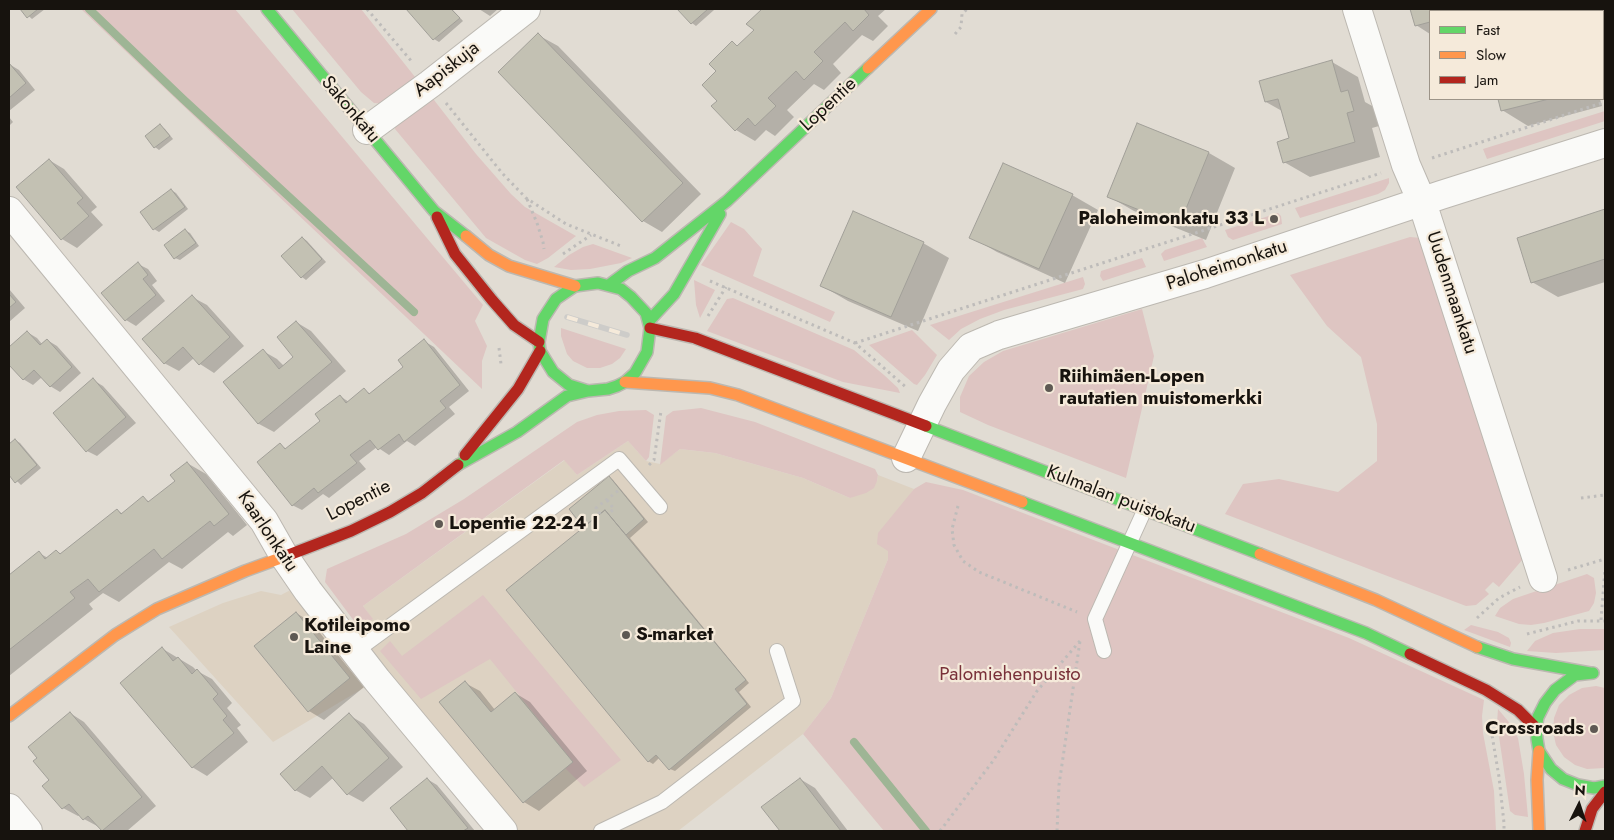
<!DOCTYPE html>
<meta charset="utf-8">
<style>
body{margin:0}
#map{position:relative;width:1614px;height:840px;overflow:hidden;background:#e1dcd3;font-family:Jost,sans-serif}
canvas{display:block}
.frame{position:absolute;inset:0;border:10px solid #17130e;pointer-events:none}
.legend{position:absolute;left:1429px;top:10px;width:175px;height:90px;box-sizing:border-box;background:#f5eada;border:1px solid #9c9488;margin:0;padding:6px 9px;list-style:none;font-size:15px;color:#17130e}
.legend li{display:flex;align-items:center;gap:10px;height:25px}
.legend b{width:25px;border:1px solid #9c9488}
.north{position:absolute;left:1554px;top:780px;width:50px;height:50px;-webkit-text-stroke:4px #f5eada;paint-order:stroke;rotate:4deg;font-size:14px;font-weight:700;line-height:20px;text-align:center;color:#17130e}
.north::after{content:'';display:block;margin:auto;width:18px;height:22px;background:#17130e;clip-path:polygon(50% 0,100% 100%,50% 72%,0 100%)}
</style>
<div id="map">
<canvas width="1614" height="840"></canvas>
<div class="frame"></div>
<ul class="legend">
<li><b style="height:6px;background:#63d668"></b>Fast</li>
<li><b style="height:6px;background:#ff974d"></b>Slow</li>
<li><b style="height:6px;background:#b3261e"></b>Jam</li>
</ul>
<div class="north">N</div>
</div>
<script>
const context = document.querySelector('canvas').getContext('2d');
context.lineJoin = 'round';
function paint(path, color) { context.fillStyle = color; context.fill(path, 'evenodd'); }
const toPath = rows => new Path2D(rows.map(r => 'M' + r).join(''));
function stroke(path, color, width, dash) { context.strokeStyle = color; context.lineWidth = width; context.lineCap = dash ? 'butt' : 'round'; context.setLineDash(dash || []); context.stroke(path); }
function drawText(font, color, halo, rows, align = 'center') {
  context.font = font + ' Jost,sans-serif'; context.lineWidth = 4.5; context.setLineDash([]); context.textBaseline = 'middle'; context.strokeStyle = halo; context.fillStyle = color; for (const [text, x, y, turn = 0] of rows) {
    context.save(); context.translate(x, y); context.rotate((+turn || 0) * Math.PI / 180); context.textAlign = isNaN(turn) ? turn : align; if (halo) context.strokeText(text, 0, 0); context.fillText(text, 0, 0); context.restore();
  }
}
const built = toPath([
 [628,441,646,461,660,464,680,449,715,453,803,478,850,498,877,481,878,475,914,489,905,502,888,551,888,559,831,698,803,734,678,831,503,831,377,680,273,742,169,627,223,603,261,591,281,595,302,584,345,638,372,619,363,606,565,460,577,475]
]);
const green = toPath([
 [81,9,235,9,483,305,475,321,487,346,482,361,482,389],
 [292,9,361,9,419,82,387,104,374,103,361,92],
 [426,97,434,100,476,154,511,194,525,207,576,236,548,258,537,264,525,260,486,238,395,129,396,122],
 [1605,111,1605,121,1487,159,1483,149],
 [1389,178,1389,183,1385,190,1378,194,1300,218,1295,208],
 [1278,213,1281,216,1282,224,1233,240,1228,237,1225,230],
 [731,222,744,229,762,249,753,276,835,312,830,322,701,265],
 [1410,237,1421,238,1523,559,1499,587,1493,582,1485,590,1489,594,1476,605,1466,606,1225,514,1243,484,1279,479,1338,492,1377,461,1377,424,1361,357,1327,326,1290,275],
 [1202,238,1207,247,1164,261,1161,254,1165,250],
 [593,244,632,258,621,263,590,269,571,270,554,267,569,255,583,247],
 [1142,258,1146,267,1103,281,1100,276,1101,271],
 [1083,277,1085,284,1083,289,1004,310,980,319,961,329,949,340,930,325],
 [694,280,715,290,700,318,696,305],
 [733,298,854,350,884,375,898,388,900,393,843,382,707,331,727,299],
 [1142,309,1154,356,1126,478,988,425,960,412,960,397,969,376,984,362,1003,351],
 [561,328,626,349,620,358,612,364,600,368,587,368,573,361,567,354,561,336],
 [912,330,937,355,925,375,917,385,914,384,869,345],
 [701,408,755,422,875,469,878,475,877,481,874,488,866,493,850,498,803,478,715,453,680,449,660,465,666,416,673,411],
 [646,410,654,415,649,457,646,461,628,441,577,475,564,460,363,606,373,619,361,627,357,625,325,582,327,569,406,534,464,499,577,422,597,415,619,411],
 [926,482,963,490,1349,638,1484,700,1482,716,1483,733,1494,791,1496,831,884,831,803,734,831,698,888,559,888,551,877,544,878,533,914,489],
 [1587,574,1594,578,1596,593,1594,603,1589,611,1544,623,1531,625,1519,624,1495,616,1500,608,1513,599],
 [483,595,621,760,584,787,565,768,573,762,490,659,421,699,380,651,390,641,402,656],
 [1471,625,1498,632,1509,638,1511,643,1510,647,1464,630],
 [1580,629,1605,629,1605,650,1556,653,1527,651,1535,641,1553,633],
 [1596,686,1605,688,1605,768,1587,769,1575,765,1564,757,1556,745,1553,732,1554,718,1559,705,1569,695,1582,688],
 [1498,709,1508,721,1518,738,1524,774,1528,817,1515,815,1510,811,1497,723]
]);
const shadow = toPath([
 [21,9,45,9,32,19],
 [408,9,452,9,463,21,439,42,434,39],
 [479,9,498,9,490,16],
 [679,9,712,9,714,10,696,26,692,23],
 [763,9,886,9,878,16,888,26,873,41,862,35,833,64,841,73,824,90,814,84,787,110,794,117,775,136,766,130,755,141,736,130,719,101,718,71,733,43,739,47,755,30,748,24],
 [1415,9,1508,9,1509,11,1430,11,1430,34,1416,25,1411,10],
 [538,35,558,46,701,194,662,232,643,221],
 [1332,62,1358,77,1365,102,1374,107,1379,126,1372,128,1380,157,1310,177,1284,162,1290,139,1282,111,1266,102],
 [9,64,19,70,35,90,9,111],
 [1499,99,1600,99,1602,106,1528,126,1502,110],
 [9,117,13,122,9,126],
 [1137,124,1209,153,1235,168,1206,240,1134,211,1108,196],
 [160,126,165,129,173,139,159,150,155,147],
 [49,160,64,169,97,207,91,212,103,225,77,248,62,239],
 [171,190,176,193,188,209,159,232,154,229,141,212],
 [1072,195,1098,210,1065,283,997,252,971,237],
 [1605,210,1605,282,1558,297,1532,282,1518,239],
 [186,231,190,233,199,246,180,260,175,258],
 [303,238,307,241,326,262,306,280,302,277],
 [923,243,949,258,918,331,848,301,822,286],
 [138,264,148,269,157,281,152,285,165,301,136,326,126,320,103,293],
 [9,289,25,308,9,322],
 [192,297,207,305,244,346,214,373,200,364,194,358,179,371,164,363],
 [296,322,311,331,346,371,274,432,259,424,224,383,263,351,277,359,284,366,295,357],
 [27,332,37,338,42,344,47,340,57,346,81,373,60,392,50,386,42,377,33,385,23,379,9,363,9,349],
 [424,341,434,347,469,391,449,407,455,414,415,446,407,441,389,455,377,447,359,461,366,469,329,498,323,494,302,510,292,505,280,445,287,449,322,421,340,396,349,402,364,390,371,394,405,367],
 [93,380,103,386,136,423,97,456,87,451],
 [15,440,20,443,41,468,21,485,9,473,9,445],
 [187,463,206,474,247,525,233,536,228,532,182,569,169,562,119,602,103,593,89,604,93,609,9,676,9,577,39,553,48,558,56,551,62,554,117,510,123,514,143,498,150,502,177,481],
 [609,477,613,480,648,522,630,538,749,683,739,692,751,707,675,771,670,769,660,757,653,764,648,761,585,527,570,509],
 [296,613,311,622,364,687,324,720,309,711,256,647],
 [163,649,193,667,197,671,212,679,232,703,227,708,241,725,237,728,248,742,207,776,192,767],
 [465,683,480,691,495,710,515,693,530,702,587,771,539,811,524,802,441,703],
 [70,713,84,722,156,806,127,831,103,831,99,827,84,819,80,815,78,816,63,808,51,780],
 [349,715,364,724,403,767,363,802,348,794,334,777,310,798,295,790],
 [427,779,437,785,475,831,410,831,391,808],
 [800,779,815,788,848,831,781,831,763,808]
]);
const stream = toPath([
 [89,9,183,99,414,312],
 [854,742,926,831]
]);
const building = toPath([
 [20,9,38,9,27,18,20,9],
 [406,9,451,9,460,18,433,40,406,9],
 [677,9,708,9,691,24,677,9],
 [762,9,864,9,869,15,853,31,845,22,814,52,823,61,804,80,796,71,768,98,776,106,755,126,748,118,735,131,711,106,717,101,702,85,716,71,709,64,732,41,737,46,754,30,746,24,762,9],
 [1410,9,1479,9,1470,11,1430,11,1430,22,1415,26,1410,9],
 [538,33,683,183,642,222,498,72,538,33],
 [1332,60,1341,92,1348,90,1354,111,1347,113,1355,142,1283,163,1277,142,1289,138,1278,99,1265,102,1259,81,1332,60],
 [9,63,26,83,9,98,9,63],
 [1498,99,1549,99,1501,111,1498,99],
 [1137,123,1209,152,1179,226,1107,197,1137,123],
 [160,124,170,136,154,148,145,136,160,124],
 [49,159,83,198,77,203,89,216,61,240,16,187,49,159],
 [1003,163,1073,194,1039,269,969,238,1003,163],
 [171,189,185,207,153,230,140,212,171,189],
 [1605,209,1605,259,1531,283,1517,238,1605,209],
 [853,211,924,242,891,317,820,286,853,211],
 [185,229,196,243,174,259,164,245,185,229],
 [302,237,322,259,301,278,281,256,302,237],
 [138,262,148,275,143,279,156,295,125,321,101,293,138,262],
 [9,294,16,302,9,308,9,294],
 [192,295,230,337,199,365,183,347,164,364,142,339,192,295],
 [296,321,332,362,258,424,223,382,263,349,279,369,293,357,277,337,296,321],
 [27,331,40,345,47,339,72,367,50,387,34,370,23,380,9,365,9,347,27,331],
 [424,339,460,385,440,401,446,408,404,442,399,434,378,450,370,440,350,455,357,463,318,493,314,488,292,506,257,462,280,443,285,449,320,421,315,414,340,395,346,403,364,388,369,394,403,367,398,360,424,339],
 [93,378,126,417,86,452,53,413,93,378],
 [15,439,37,465,15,483,9,475,9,444,15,439],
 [187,462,229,514,214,526,210,521,162,559,154,549,99,592,88,579,70,592,75,598,9,650,9,575,39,551,45,559,56,550,60,554,117,509,121,514,143,496,148,502,175,481,170,475,187,462],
 [609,476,644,519,626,535,605,510,583,527,569,509,609,476],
 [605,510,746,680,735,689,747,704,669,770,656,755,648,762,506,590,605,510],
 [296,612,350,678,308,712,254,646,296,612],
 [162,647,173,661,178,657,192,674,197,669,218,694,213,699,227,716,223,720,234,733,192,768,120,683,162,647],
 [465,681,491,712,515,692,573,762,523,803,439,702,465,681],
 [70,712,142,797,102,831,88,816,83,820,69,804,62,809,42,786,49,780,33,761,37,758,28,747,70,712],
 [349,713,389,758,347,795,322,766,295,791,280,774,349,713],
 [427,778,468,828,463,831,408,831,390,808,427,778],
 [800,778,841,831,780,831,761,807,800,778]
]);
const path = toPath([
 [367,9,413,63],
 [955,34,961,27,962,14,967,9],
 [446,103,502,173,526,198,566,224,621,246],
 [1432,158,1605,102],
 [527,199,537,223,543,242,544,249],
 [563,254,591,235],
 [710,281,855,343,907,388],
 [708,316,726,287],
 [855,343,1381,173],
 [499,348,501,364],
 [649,465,654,460,661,411],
 [1581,498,1605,495],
 [607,500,614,509,608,514],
 [958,506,952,529,954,545,963,561,979,572,1077,612],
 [600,514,596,508,619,490],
 [1568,570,1605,559],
 [1477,618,1499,598,1520,587],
 [1601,620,1605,569],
 [1527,634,1578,621,1605,621],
 [1490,723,1499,777,1504,823,1504,831],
 [940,831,993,761,1037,691,1080,641],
 [1057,831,1059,785,1080,641]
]);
const lane = toPath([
 [356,651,619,459,660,507],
 [1104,651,1095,619,1145,509],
 [601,831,662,802,793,701,777,651]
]);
const street = toPath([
 [1357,9,1406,165,1422,202,1543,578],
 [367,130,430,84,526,9],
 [9,211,264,521,284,556,308,591,377,680,503,831],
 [906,458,932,404,951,370,971,347,999,335,1205,274,1441,195,1605,143],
 [9,808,28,831]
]);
const fast = toPath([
 [267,9,434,211,466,236],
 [598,283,621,289,631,297,646,313,650,328,647,352,635,373,625,382,617,386,608,389,588,391,569,385,553,372,540,351,539,342,543,319,556,299,575,286,598,283],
 [609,285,628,271,655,258,727,201,868,68],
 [649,321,674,294,720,214],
 [926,426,1260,554],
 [458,465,517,432,567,396,588,391],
 [1022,502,1366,633,1410,654],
 [1477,647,1513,659,1590,673],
 [1593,673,1575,675,1555,690,1545,703,1538,717,1536,728,1537,739,1539,751,1551,769,1563,779,1578,785,1594,788,1605,786]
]);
const slow = toPath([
 [868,68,931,9],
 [466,236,489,255,509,266,575,286],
 [625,382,710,388,738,395,1022,502],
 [1260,554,1376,600,1477,647],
 [9,716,115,635,157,609,245,571,286,556],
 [1539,751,1537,780,1539,831]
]);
const jam = toPath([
 [437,217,455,254,492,300,514,325,539,342],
 [650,328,695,338,926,426],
 [465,455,518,389,540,351],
 [286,556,351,531,390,512,422,493,458,465],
 [1410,654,1486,690,1518,710,1536,728],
 [1585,831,1592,809,1605,792]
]);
const rail = toPath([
 [567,317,627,335]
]);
const markers = [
 [1274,219,5,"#5e5953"],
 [1049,388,5,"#5e5953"],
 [439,524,5,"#5e5953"],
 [626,635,5,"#5e5953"],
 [294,637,5,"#5e5953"],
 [1594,729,5,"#5e5953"]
];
const streetNames = [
 ["Aapiskuja",447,70,-38],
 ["Lopentie",829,105,-43],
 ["Sakonkatu",350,110,50],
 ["Paloheimonkatu",1227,266,-18],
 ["Uudenmaankatu",1451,293,72],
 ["Kulmalan puistokatu",1121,500,21],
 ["Lopentie",359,501,-27],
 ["Kaarlonkatu",267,532,56]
];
const poiNames = [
 ["Paloheimonkatu 33 L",1264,219,"right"],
 ["Riihimäen-Lopen",1059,377],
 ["rautatien muistomerkki",1059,399],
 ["Lopentie 22-24 I",449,524],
 ["Kotileipomo",304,626],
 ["Laine",304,648],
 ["S-market",636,635],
 ["Crossroads",1584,729,"right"]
];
const parkNames = [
 ["Palomiehenpuisto",1010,675]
];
paint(built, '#ddd2c2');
paint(green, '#dec5c2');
paint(shadow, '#0003');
stroke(stream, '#9eb595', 8);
paint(building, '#c3c1b3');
stroke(building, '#a19f98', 1);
stroke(lane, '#bcb8b1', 16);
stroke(street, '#bcb8b1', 30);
stroke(fast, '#bcb8b1', 14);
stroke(slow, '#bcb8b1', 14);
stroke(jam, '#bcb8b1', 14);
stroke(path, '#bebcba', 3, [2.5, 4]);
stroke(lane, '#fafaf8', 14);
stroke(street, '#fafaf8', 28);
stroke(fast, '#63d668', 11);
stroke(slow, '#ff974d', 11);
stroke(jam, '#b3261e', 11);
stroke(rail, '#cdccc9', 5.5);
stroke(rail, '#f5eada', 4, [11]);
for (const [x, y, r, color] of markers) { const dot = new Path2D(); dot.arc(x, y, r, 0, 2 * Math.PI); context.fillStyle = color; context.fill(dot); stroke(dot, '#f5eada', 2); }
drawText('19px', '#17130e', '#f5eada', streetNames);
drawText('bold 19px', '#17130e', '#f5eada', poiNames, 'left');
drawText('19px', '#793139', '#f5eada', parkNames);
</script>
